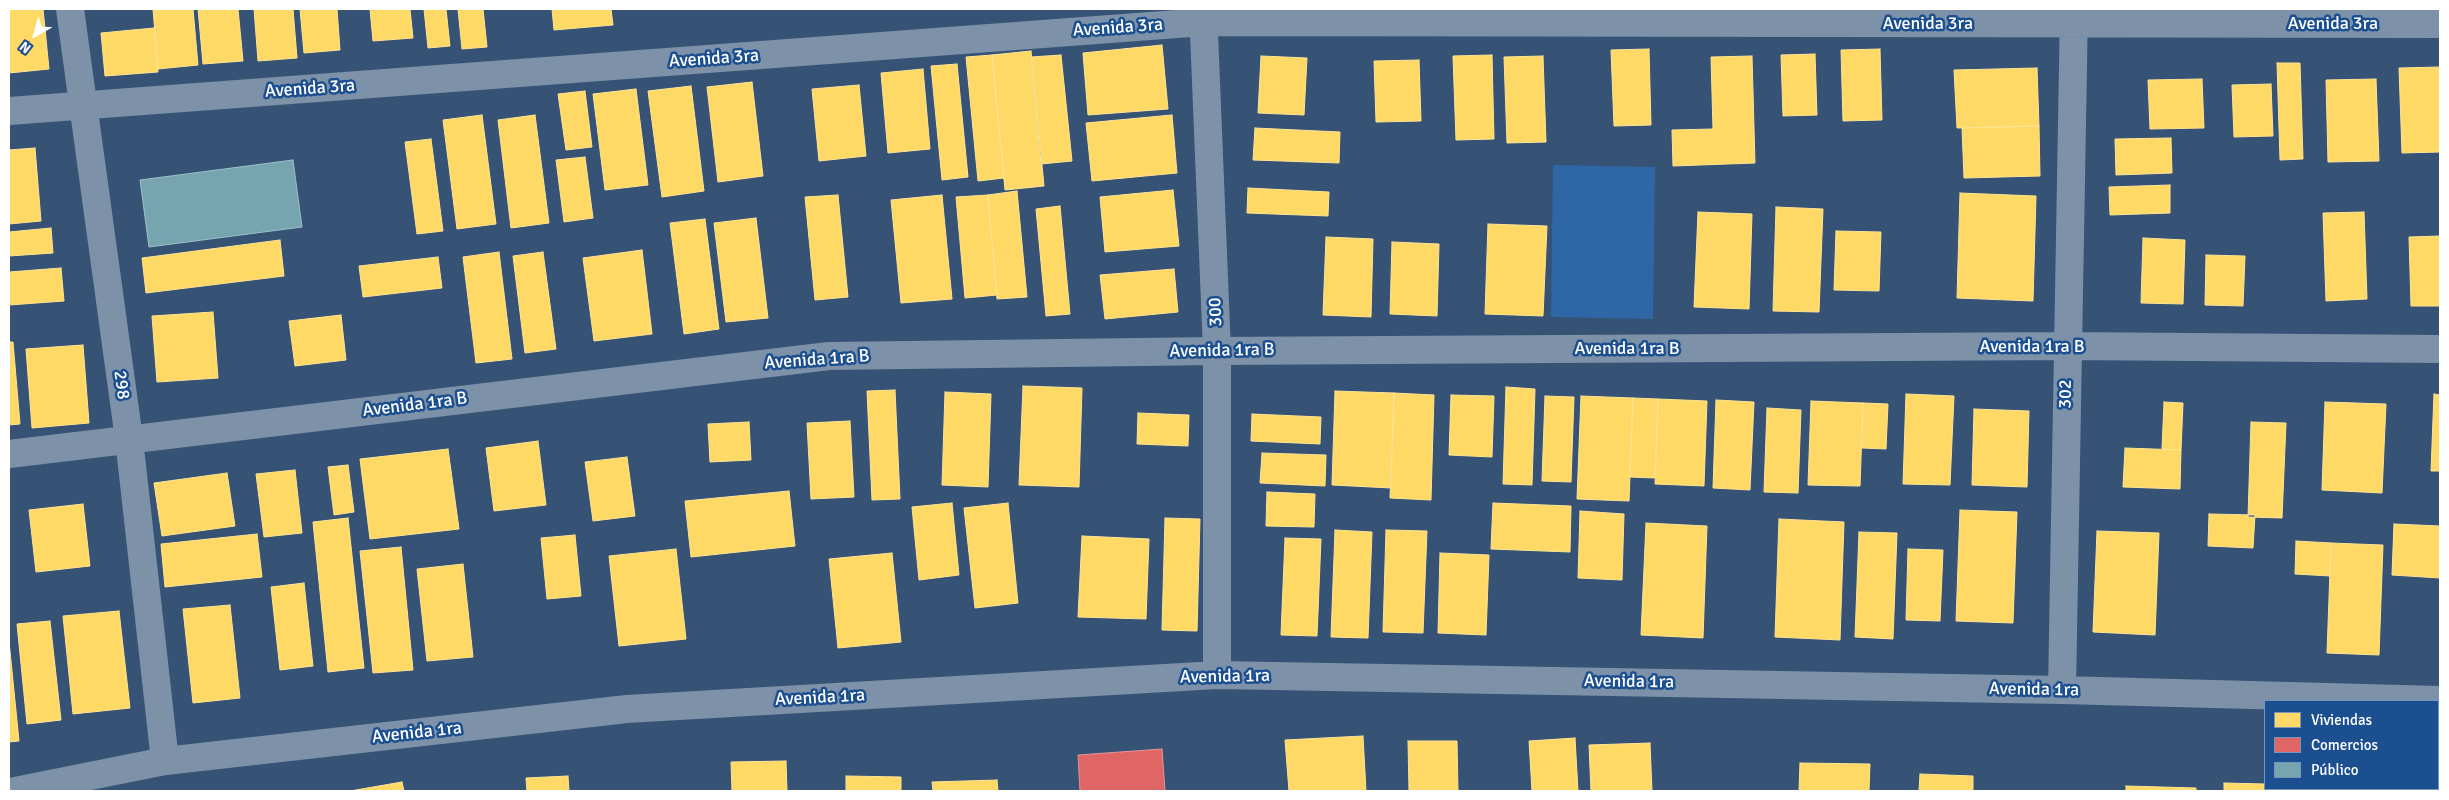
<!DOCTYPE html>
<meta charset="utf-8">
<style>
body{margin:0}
#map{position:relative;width:2449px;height:800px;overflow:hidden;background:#365274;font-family:Signika,sans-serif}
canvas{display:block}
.frame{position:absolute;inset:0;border:10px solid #fff;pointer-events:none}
.legend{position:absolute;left:2264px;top:700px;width:175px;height:90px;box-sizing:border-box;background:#1b4f8f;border:1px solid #7695bc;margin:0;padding:6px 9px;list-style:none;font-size:15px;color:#fff}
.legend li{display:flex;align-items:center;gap:10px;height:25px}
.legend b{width:25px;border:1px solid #7695bc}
.north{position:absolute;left:10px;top:10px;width:50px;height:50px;-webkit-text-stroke:4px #1b4f8f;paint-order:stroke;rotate:218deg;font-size:14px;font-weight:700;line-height:20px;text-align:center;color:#fff}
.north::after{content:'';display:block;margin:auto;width:18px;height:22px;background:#fff;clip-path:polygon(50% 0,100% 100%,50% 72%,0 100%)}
</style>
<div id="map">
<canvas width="2449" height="800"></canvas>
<div class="frame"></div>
<ul class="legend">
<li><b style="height:14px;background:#ffd966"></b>Viviendas</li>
<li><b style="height:14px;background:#e06666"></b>Comercios</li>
<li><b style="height:14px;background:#76a5af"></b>Público</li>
</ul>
<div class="north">N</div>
</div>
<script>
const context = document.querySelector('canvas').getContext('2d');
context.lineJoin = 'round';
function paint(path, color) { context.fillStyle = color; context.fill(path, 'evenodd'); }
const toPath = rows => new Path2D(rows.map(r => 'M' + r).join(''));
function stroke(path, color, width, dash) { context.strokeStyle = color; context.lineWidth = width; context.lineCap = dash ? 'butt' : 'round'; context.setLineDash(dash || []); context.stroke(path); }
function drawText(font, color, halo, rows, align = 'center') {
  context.font = font + ' Signika,sans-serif'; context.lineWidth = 5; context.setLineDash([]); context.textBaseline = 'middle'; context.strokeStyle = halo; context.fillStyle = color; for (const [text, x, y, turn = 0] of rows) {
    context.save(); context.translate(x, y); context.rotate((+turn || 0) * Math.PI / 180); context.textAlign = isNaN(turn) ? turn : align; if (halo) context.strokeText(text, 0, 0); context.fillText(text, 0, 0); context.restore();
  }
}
const green = toPath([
 [1553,165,1655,167,1653,319,1551,317]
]);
const homes = toPath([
 [9,9,43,9,49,69,9,73,9,9],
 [153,9,193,9,198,65,158,69,153,9],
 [198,9,238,9,243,61,203,64,198,9],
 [254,9,293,9,297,58,258,61,254,9],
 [300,9,337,9,340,50,304,53,300,9],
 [370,9,410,9,413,38,373,41,370,9],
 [424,9,446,9,450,46,428,48,424,9],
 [458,9,483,9,487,47,462,49,458,9],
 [552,9,611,9,613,25,554,30,552,9],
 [154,28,158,72,105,76,101,33,154,28],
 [1162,45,1168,109,1088,115,1083,53,1162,45],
 [1649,49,1651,125,1614,126,1611,50,1649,49],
 [1880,49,1882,120,1843,121,1841,50,1880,49],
 [1031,51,1044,186,1005,190,992,55,1031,51],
 [1815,54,1817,115,1783,116,1781,55,1815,54],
 [992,55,1004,178,978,181,966,57,992,55],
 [1061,55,1072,161,1041,164,1031,57,1061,55],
 [1492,55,1494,139,1456,140,1453,56,1492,55],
 [1261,56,1307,58,1304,115,1258,113,1261,56],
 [1543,56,1546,142,1507,143,1504,57,1543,56],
 [1752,56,1755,163,1673,166,1672,130,1713,129,1711,57,1752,56],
 [1419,60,1421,121,1376,122,1374,61,1419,60],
 [2277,63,2300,63,2303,159,2280,160,2277,63],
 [957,64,968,177,942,180,931,66,957,64],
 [2440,67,2440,152,2402,153,2399,68,2440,67],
 [2037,68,2039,126,1957,128,1954,70,2037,68],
 [923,69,930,149,888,153,881,73,923,69],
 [2202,79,2204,128,2150,129,2148,80,2202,79],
 [2376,79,2379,161,2328,162,2326,80,2376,79],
 [752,82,763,176,718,182,707,87,752,82],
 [2271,84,2273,136,2234,137,2232,85,2271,84],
 [859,85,866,156,819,161,812,89,859,85],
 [691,86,704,191,662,197,648,91,691,86],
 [636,89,648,185,605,190,593,94,636,89],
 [585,91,592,147,566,150,558,94,585,91],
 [482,115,496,224,457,229,443,120,482,115],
 [535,115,549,223,511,228,498,120,535,115],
 [1172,115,1177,173,1092,181,1086,123,1172,115],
 [2039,126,2040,176,1964,178,1962,128,2039,126],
 [1255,128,1340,132,1339,163,1253,160,1255,128],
 [2171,138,2172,173,2116,175,2115,139,2171,138],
 [431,139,443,231,417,234,405,142,431,139],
 [35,148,41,221,9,224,9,150,35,148],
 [585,157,593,218,564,222,556,160,585,157],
 [2170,185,2170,213,2110,215,2109,187,2170,185],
 [1248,188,1329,192,1328,216,1247,213,1248,188],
 [1173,190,1179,246,1105,252,1100,197,1173,190],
 [1017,191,1027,297,997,299,988,195,1017,191],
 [1960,193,2036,196,2033,301,1957,298,1960,193],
 [838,195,848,297,815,300,805,197,838,195],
 [942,195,952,299,901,303,891,200,942,195],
 [988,195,997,295,965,298,956,197,988,195],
 [1060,206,1070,314,1046,316,1036,209,1060,206],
 [1776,207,1823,209,1819,312,1773,311,1776,207],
 [1698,212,1752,214,1749,309,1694,307,1698,212],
 [2364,212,2367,299,2326,301,2323,213,2364,212],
 [756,218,768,318,726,322,714,223,756,218],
 [705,219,719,329,684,334,670,223,705,219],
 [1488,224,1547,226,1543,316,1485,314,1488,224],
 [51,228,53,253,9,256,9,232,51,228],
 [1836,231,1881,232,1879,291,1834,290,1836,231],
 [2440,236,2440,306,2411,306,2409,237,2440,236],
 [1326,237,1373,239,1371,317,1323,315,1326,237],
 [2143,238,2185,240,2183,304,2141,303,2143,238],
 [280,240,284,276,146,293,142,258,280,240],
 [1392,242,1439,244,1437,316,1390,314,1392,242],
 [642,250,652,334,594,341,583,258,642,250],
 [499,252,512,359,476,363,463,257,499,252],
 [543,252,556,349,525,353,513,256,543,252],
 [2206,255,2245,256,2243,306,2205,305,2206,255],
 [438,257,442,288,363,297,359,266,438,257],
 [61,268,64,301,9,305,9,272,61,268],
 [1174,269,1178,312,1105,319,1100,275,1174,269],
 [213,312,218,378,157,382,152,316,213,312],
 [341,315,346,360,295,366,289,321,341,315],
 [9,342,13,342,20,424,9,425,9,342],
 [83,345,89,423,32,428,26,349,83,345],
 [1023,386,1082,388,1079,487,1019,485,1023,386],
 [1506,387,1535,389,1532,485,1503,484,1506,387],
 [895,390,900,499,872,500,867,391,895,390],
 [1335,391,1394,393,1391,488,1332,485,1335,391],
 [945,392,991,394,988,487,942,485,945,392],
 [1394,393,1434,395,1431,500,1390,498,1394,393],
 [1906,394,1954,396,1950,485,1903,484,1906,394],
 [2434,394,2440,395,2440,471,2431,471,2434,394],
 [1451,395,1494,396,1492,457,1449,455,1451,395],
 [1545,396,1574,397,1571,482,1542,481,1545,396],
 [1581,396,1633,398,1629,501,1577,499,1581,396],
 [1633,398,1658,399,1655,478,1630,477,1633,398],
 [1658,399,1707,401,1704,486,1655,484,1658,399],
 [1716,400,1754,402,1750,490,1713,488,1716,400],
 [1811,401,1863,403,1860,486,1808,485,1811,401],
 [2164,402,2183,403,2181,450,2162,449,2164,402],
 [2325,402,2386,404,2382,493,2322,490,2325,402],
 [1863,403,1888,404,1886,449,1862,448,1863,403],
 [1767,408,1801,410,1798,493,1764,492,1767,408],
 [1974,409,2029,411,2027,487,1972,485,1974,409],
 [1138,413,1189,415,1188,446,1137,444,1138,413],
 [1252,414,1321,417,1320,444,1251,441,1252,414],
 [850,421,854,497,811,499,807,423,850,421],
 [749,422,751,460,710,462,708,424,749,422],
 [2251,422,2286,423,2282,518,2248,517,2251,422],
 [538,441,546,505,494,511,486,448,538,441],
 [2125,448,2181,450,2180,489,2123,487,2125,448],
 [448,449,459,529,370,539,360,459,448,449],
 [1262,453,1326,455,1325,486,1260,483,1262,453],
 [627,457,635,516,593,521,585,462,627,457],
 [348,465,354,512,334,515,328,467,348,465],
 [295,470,302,533,264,537,256,474,295,470],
 [227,473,235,526,162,536,154,483,227,473],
 [789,491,795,546,691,557,685,501,789,491],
 [1267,492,1315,494,1314,527,1266,526,1267,492],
 [952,503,959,575,919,580,912,507,952,503],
 [1008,503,1018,603,975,608,964,508,1008,503],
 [1493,503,1571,506,1570,552,1491,549,1493,503],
 [83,504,90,566,36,572,29,510,83,504],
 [1960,510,2017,512,2013,623,1956,621,1960,510],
 [1580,511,1624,514,1622,580,1578,578,1580,511],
 [2209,514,2255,515,2253,548,2208,546,2209,514],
 [348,518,364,668,328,672,313,522,348,518],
 [1165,518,1200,519,1197,631,1162,630,1165,518],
 [1779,519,1844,522,1840,640,1775,637,1779,519],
 [1646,523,1707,526,1703,638,1641,635,1646,523],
 [2394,524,2440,526,2440,578,2392,575,2394,524],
 [1335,530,1372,532,1368,638,1331,637,1335,530],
 [1386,530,1427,531,1423,633,1383,632,1386,530],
 [2097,531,2159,533,2155,635,2093,632,2097,531],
 [1859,532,1897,533,1893,639,1855,637,1859,532],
 [257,534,262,577,165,587,161,544,257,534],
 [575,535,581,596,547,599,541,538,575,535],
 [1082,536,1149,539,1146,619,1078,617,1082,536],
 [1285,538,1321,539,1317,636,1281,635,1285,538],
 [2296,541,2331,543,2330,576,2295,574,2296,541],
 [2331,543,2383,545,2379,655,2327,653,2331,543],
 [401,547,413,670,373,673,360,551,401,547],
 [676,549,686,639,619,646,609,556,676,549],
 [1908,549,1943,550,1940,621,1906,620,1908,549],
 [892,553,901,642,838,648,829,559,892,553],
 [1440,553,1489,555,1486,635,1438,633,1440,553],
 [463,564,473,657,427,661,417,569,463,564],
 [304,583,313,666,280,670,271,587,304,583],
 [230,605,240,698,193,703,183,609,230,605],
 [119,611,130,708,73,714,63,616,119,611],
 [50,621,61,720,27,724,17,624,50,621],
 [9,641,19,741,9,742,9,641],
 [1363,736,1366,791,1289,791,1285,740,1363,736],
 [1575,738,1578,791,1532,791,1529,741,1575,738],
 [1408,741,1457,741,1458,791,1409,791,1408,741],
 [1650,743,1652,791,1591,791,1589,745,1650,743],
 [786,761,787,791,732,791,731,762,786,761],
 [1800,763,1870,764,1869,791,1799,791,1800,763],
 [1920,774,1973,776,1973,791,1919,791,1920,774],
 [568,776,569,791,527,791,526,778,568,776],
 [846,776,901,777,901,791,846,791,846,776],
 [997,780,998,791,933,791,932,782,997,780],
 [402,782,404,791,350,791,402,782],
 [2224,783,2265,784,2265,789,2289,789,2289,791,2224,791,2224,783],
 [2126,786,2196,788,2196,791,2126,791,2126,786]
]);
const shops = toPath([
 [1162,749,1165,791,1080,791,1078,755,1162,749]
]);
const public = toPath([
 [293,160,302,227,149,247,140,180,293,160]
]);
const minor = toPath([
 [70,9,129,439,165,761],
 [1203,9,1217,351,1217,675],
 [9,111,1204,22,2440,24],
 [9,454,829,356,1217,351,2067,346,2440,349],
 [2062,690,2074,9],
 [15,791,165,761,627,709,1217,675,2062,690,2440,700]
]);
const streetNames = [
 ["Avenida 3ra",1928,24],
 ["Avenida 3ra",2333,24],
 ["Avenida 3ra",1118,28,-4],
 ["Avenida 3ra",714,59,-4],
 ["Avenida 3ra",310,89,-4],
 ["300",1216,312,-92],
 ["Avenida 1ra B",2032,347],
 ["Avenida 1ra B",1627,349],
 ["Avenida 1ra B",1222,351,-1],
 ["Avenida 1ra B",817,360,-4],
 ["298",121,385,82],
 ["302",2066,394,-89],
 ["Avenida 1ra B",415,405,-7],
 ["Avenida 1ra",1225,677,-1],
 ["Avenida 1ra",1629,682,1],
 ["Avenida 1ra",2034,690,1],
 ["Avenida 1ra",820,698,-3],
 ["Avenida 1ra",417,733,-6]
];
paint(green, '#2f66a5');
paint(homes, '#ffd966');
stroke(homes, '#ffe494', 1);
paint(shops, '#e06666');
stroke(shops, '#e99494', 1);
paint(public, '#76a5af');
stroke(public, '#9fc0c7', 1);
stroke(minor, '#7d92a8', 28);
drawText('18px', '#fff', '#1b4f8f', streetNames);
</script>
